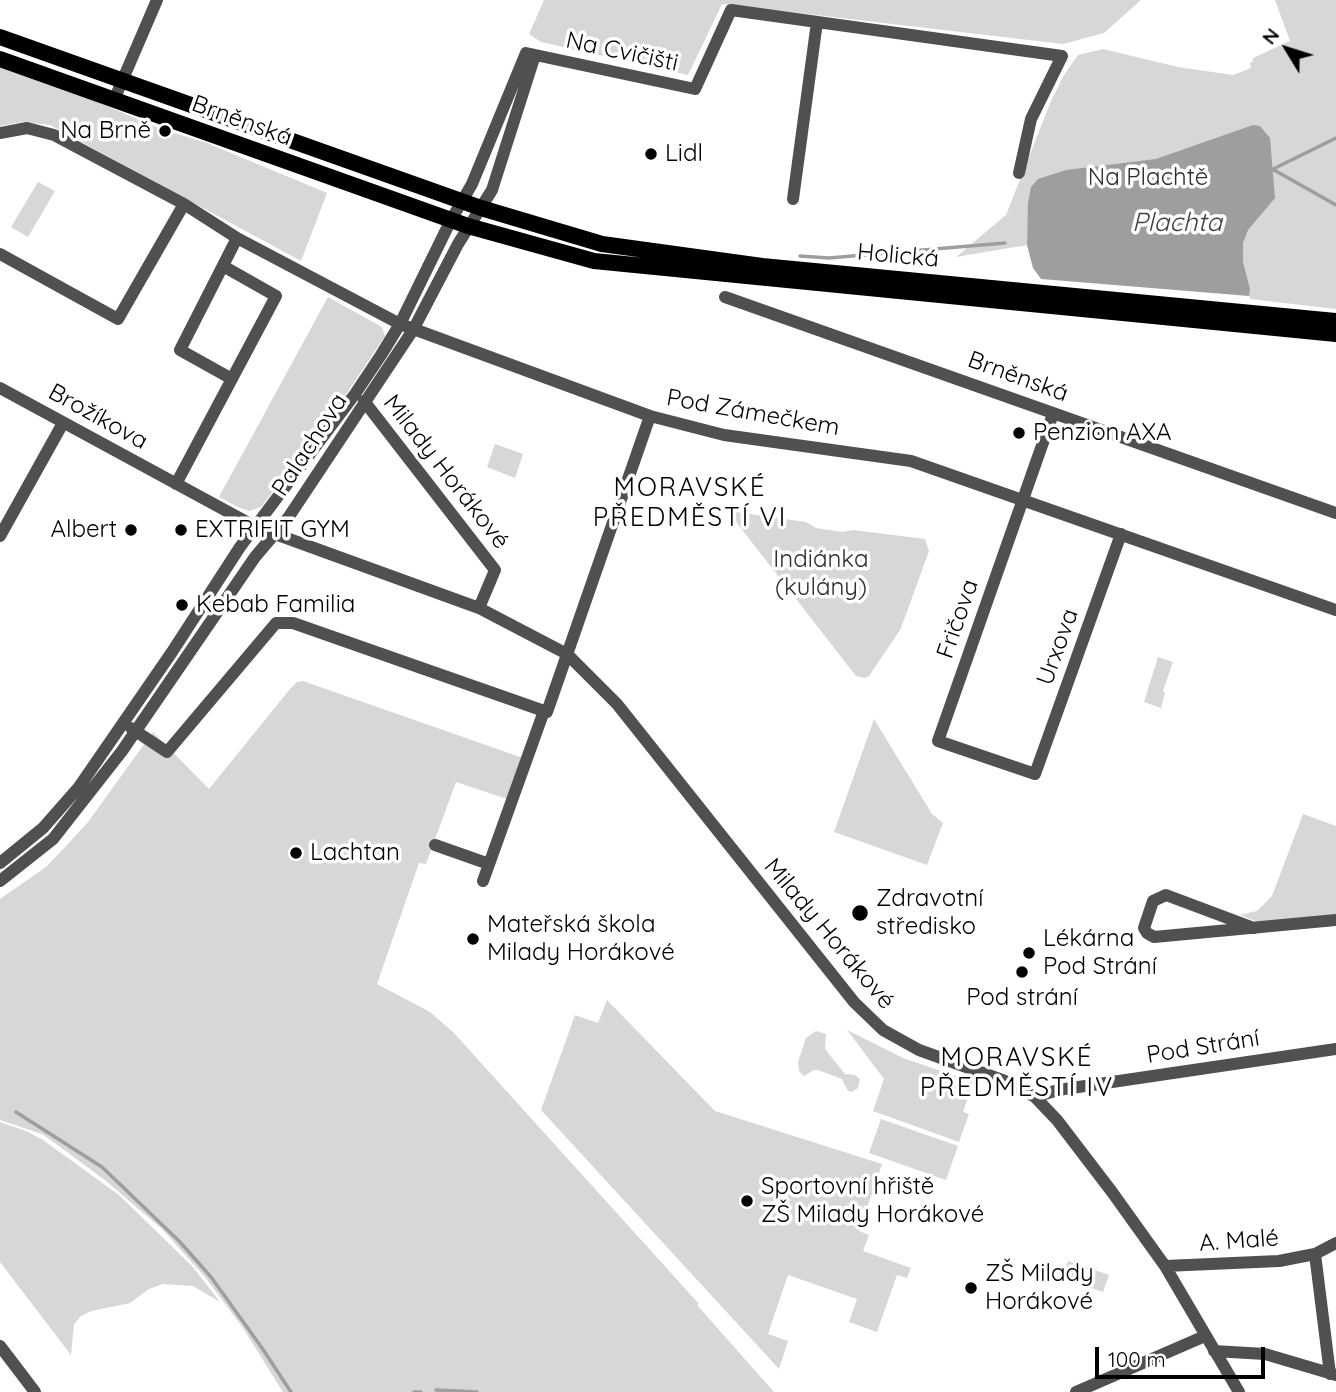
<!DOCTYPE html>
<meta charset="utf-8">
<style>
body{margin:0}
#map{position:relative;width:1336px;height:1392px;overflow:hidden;background:#fff;font-family:Quicksand,sans-serif}
canvas{display:block}
.north{position:absolute;left:1252px;top:14px;width:70px;height:70px;-webkit-text-stroke:5px #fff;paint-order:stroke;rotate:308deg;font-size:19px;font-weight:700;line-height:28px;text-align:center;color:#000}
.north::after{content:'';display:block;margin:auto;width:24px;height:32px;background:#000;clip-path:polygon(50% 0,100% 100%,50% 72%,0 100%)}
.scale{position:absolute;left:1095px;top:1347px;width:170px;height:32px;box-sizing:border-box;border:4px solid #000;border-top:0;padding-left:9px;font-size:21px;line-height:24px;white-space:nowrap;color:#000;-webkit-text-stroke:5px #fff;paint-order:stroke}
</style>
<div id="map">
<canvas width="1336" height="1392"></canvas>
<div class="north">N</div>
<div class="scale">100 m</div>
</div>
<script>
const context = document.querySelector('canvas').getContext('2d');
context.lineJoin = 'round';
function paint(path, color) { context.fillStyle = color; context.fill(path, 'evenodd'); }
const toPath = rows => new Path2D(rows.map(r => 'M' + r).join(''));
function stroke(path, color, width, dash) { context.strokeStyle = color; context.lineWidth = width; context.lineCap = dash ? 'butt' : 'round'; context.setLineDash(dash || []); context.stroke(path); }
function drawText(font, color, halo, rows, align = 'center') {
  context.font = font + ' Quicksand,sans-serif'; context.lineWidth = 7; context.setLineDash([]); context.textBaseline = 'middle'; context.strokeStyle = halo; context.fillStyle = color; for (const [text, x, y, turn = 0] of rows) {
    context.save(); context.translate(x, y); context.rotate((+turn || 0) * Math.PI / 180); context.textAlign = isNaN(turn) ? turn : align; if (halo) context.strokeText(text, 0, 0); context.fillText(text, 0, 0); context.restore();
  }
}
const green = toPath([
 [544,0,1141,0,1104,33,1063,44,722,4,688,75,541,42,529,34],
 [1275,0,1336,0,1336,309,1250,299,1249,296,1027,230,1027,245,956,257,1006,215,1051,101,1064,75,1078,55,1103,49,1178,67,1233,75,1251,68,1250,63,1253,61,1253,58,1290,41],
 [0,66,79,94,161,129,207,143,327,193,301,261,50,125,23,122,0,126],
 [38,182,55,191,28,237,11,227],
 [328,297,382,327,385,336,343,399,261,507,249,511,238,507,219,497],
 [495,444,523,454,515,478,487,467],
 [736,512,806,522,816,528,842,532,853,530,925,539,929,551,905,617,900,630,869,676,864,678,856,676,733,518],
 [1158,657,1173,662,1163,691,1165,693,1161,708,1144,702],
 [303,681,523,758,507,799,456,782,426,864,419,863,377,984,430,1012,454,1033,699,1304,697,1305,774,1392,283,1392,243,1328,205,1277,162,1229,106,1181,63,1149,42,1134,0,1120,0,899,46,867,66,846,88,822,153,732,209,789,290,689,297,682],
 [874,719,932,814,943,823,927,865,834,832],
 [1303,814,1336,826,1336,916,1260,923,1240,915,1257,911,1272,896],
 [607,1000,715,1111,882,1164,859,1231,869,1235,863,1251,911,1268,907,1278,897,1275,877,1332,849,1322,857,1299,788,1275,768,1334,788,1341,779,1369,541,1110,575,1015,598,1023],
 [847,1030,903,1058,973,1082,963,1112,969,1114,959,1142,873,1111,884,1079],
 [816,1031,826,1034,825,1049,845,1074,855,1075,860,1079,858,1088,852,1092,848,1091,842,1079,818,1070,814,1070,804,1076,799,1071,798,1062,806,1038],
 [881,1119,958,1146,946,1180,869,1153],
 [0,1122,26,1131,43,1140,119,1195,193,1267,220,1302,193,1286,163,1284,149,1289,130,1303,91,1311,81,1316,74,1324,71,1355,0,1262],
 [1068,1261,1109,1275,1103,1292,1062,1278]
]);
const water = toPath([
 [1253,125,1260,126,1270,138,1275,198,1248,230,1243,243,1243,262,1250,289,1249,296,1041,279,1033,268,1027,245,1028,203,1031,187,1038,179,1066,170,1156,159]
]);
const stream = toPath([
 [1274,170,1336,205],
 [1269,171,1336,138],
 [800,256,829,258,1005,243],
 [16,1112,102,1167,179,1241,211,1277,262,1348,291,1392],
 [436,1390,477,1392],
 [414,1392,421,1392]
]);
const minor = toPath([
 [114,100,157,0],
 [0,133,27,128,54,135,184,204,237,238,400,324,650,416,724,435,911,461,1336,610],
 [793,199,817,22],
 [0,254,118,319,184,204],
 [725,297,1336,513],
 [232,379,180,350,237,238],
 [0,388,256,527,479,608,567,654,617,704,854,1002,883,1030,919,1050,1005,1081,1035,1097,1057,1120,1112,1192,1165,1266,1239,1392],
 [364,401,495,570,479,608],
 [1053,414,938,741,1035,774,1121,534],
 [176,484,276,296,223,266],
 [0,536,63,423],
 [131,728,167,752,276,623,293,623,547,712,650,416],
 [435,845,489,864],
 [0,863,43,828,79,787,172,652,240,547,355,394,381,355,400,324,451,220,472,184,526,53,695,89,731,10,1062,56,1031,119,1019,173],
 [0,881,53,839,122,751,255,557,288,518,413,330,458,244,492,190,535,55],
 [483,881,544,711],
 [1254,928,1166,895,1153,901,1144,928,1147,933,1154,937,1336,920],
 [1035,1097,1058,1090,1336,1049],
 [1315,1254,1330,1374],
 [1165,1266,1279,1261,1315,1254,1336,1243],
 [0,1346,35,1392],
 [1214,1351,1265,1354,1336,1375],
 [1076,1392,1205,1336]
]);
const major = toPath([
 [0,37,481,208,602,244,762,266,1336,321],
 [0,59,468,226,594,261,1336,334]
]);
const markers = [
 [165,131,7,"#000"],
 [651,154,7,"#000"],
 [1019,433,7,"#000"],
 [131,530,7,"#000"],
 [181,530,7,"#000"],
 [182,605,7,"#000"],
 [296,853,7,"#000"],
 [860,913,9,"#000"],
 [473,939,7,"#000"],
 [1029,953,7,"#000"],
 [1022,972,7,"#000"],
 [747,1201,7,"#000"],
 [971,1288,7,"#000"]
];
const streetNames = [
 ["Na Cvičišti",622,52,12],
 ["Brněnská",242,121,20],
 ["Holická",898,256,5],
 ["Brněnská",1018,377,20],
 ["Pod Zámečkem",753,413,10],
 ["Brožíkova",98,417,29],
 ["Palachova",310,445,-57],
 ["Milady Horákové",446,472,52],
 ["Fričova",958,619,-71],
 ["Urxova",1058,647,-70],
 ["Milady Horákové",829,934,50],
 ["Pod Strání",1203,1047,-9],
 ["A. Malé",1239,1241,-4]
];
const poiNames = [
 ["Na Brně",151,131,"right"],
 ["Lidl",665,154],
 ["Penzion AXA",1033,433],
 ["Albert",117,530,"right"],
 ["EXTRIFIT GYM",195,530],
 ["Kebab Familia",196,605],
 ["Lachtan",310,853],
 ["Zdravotní",876,899],
 ["středisko",876,927],
 ["Mateřská škola",487,925],
 ["Milady Horákové",487,953],
 ["Lékárna",1043,939],
 ["Pod Strání",1043,967],
 ["Pod strání",1022,998,"center"],
 ["Sportovní hřiště",761,1187],
 ["ZŠ Milady Horákové",761,1215],
 ["ZŠ Milady",985,1274],
 ["Horákové",985,1302]
];
const parkNames = [
 ["Na Plachtě",1148,178],
 ["Indiánka",821,560],
 ["(kulány)",821,588]
];
const waterNames = [
 ["Plachta",1177,223]
];
const neighbourhoodNames = [
 ["MORAVSKÉ",690,488],
 ["PŘEDMĚSTÍ VI",690,518],
 ["MORAVSKÉ",1017,1058],
 ["PŘEDMĚSTÍ IV",1017,1088]
];
paint(green, '#d7d7d7');
paint(water, '#9e9e9e');
stroke(stream, '#9e9e9e', 3.5);
stroke(minor, '#505050', 12);
stroke(major, '#000', 16);
for (const [x, y, r, color] of markers) { const dot = new Path2D(); dot.arc(x, y, r, 0, 2 * Math.PI); context.fillStyle = color; context.fill(dot); stroke(dot, '#fff', 2.5); }
drawText('24px', '#000', '#fff', streetNames);
drawText('24px', '#000', '#fff', poiNames, 'left');
drawText('24px', '#2e2e2e', '#fff', parkNames);
drawText('italic 26px', '#3f3f3f', '#fff', waterNames);
context.letterSpacing = '2px';
drawText('26px', '#000', '#fff', neighbourhoodNames);
context.letterSpacing = '0px';
</script>
